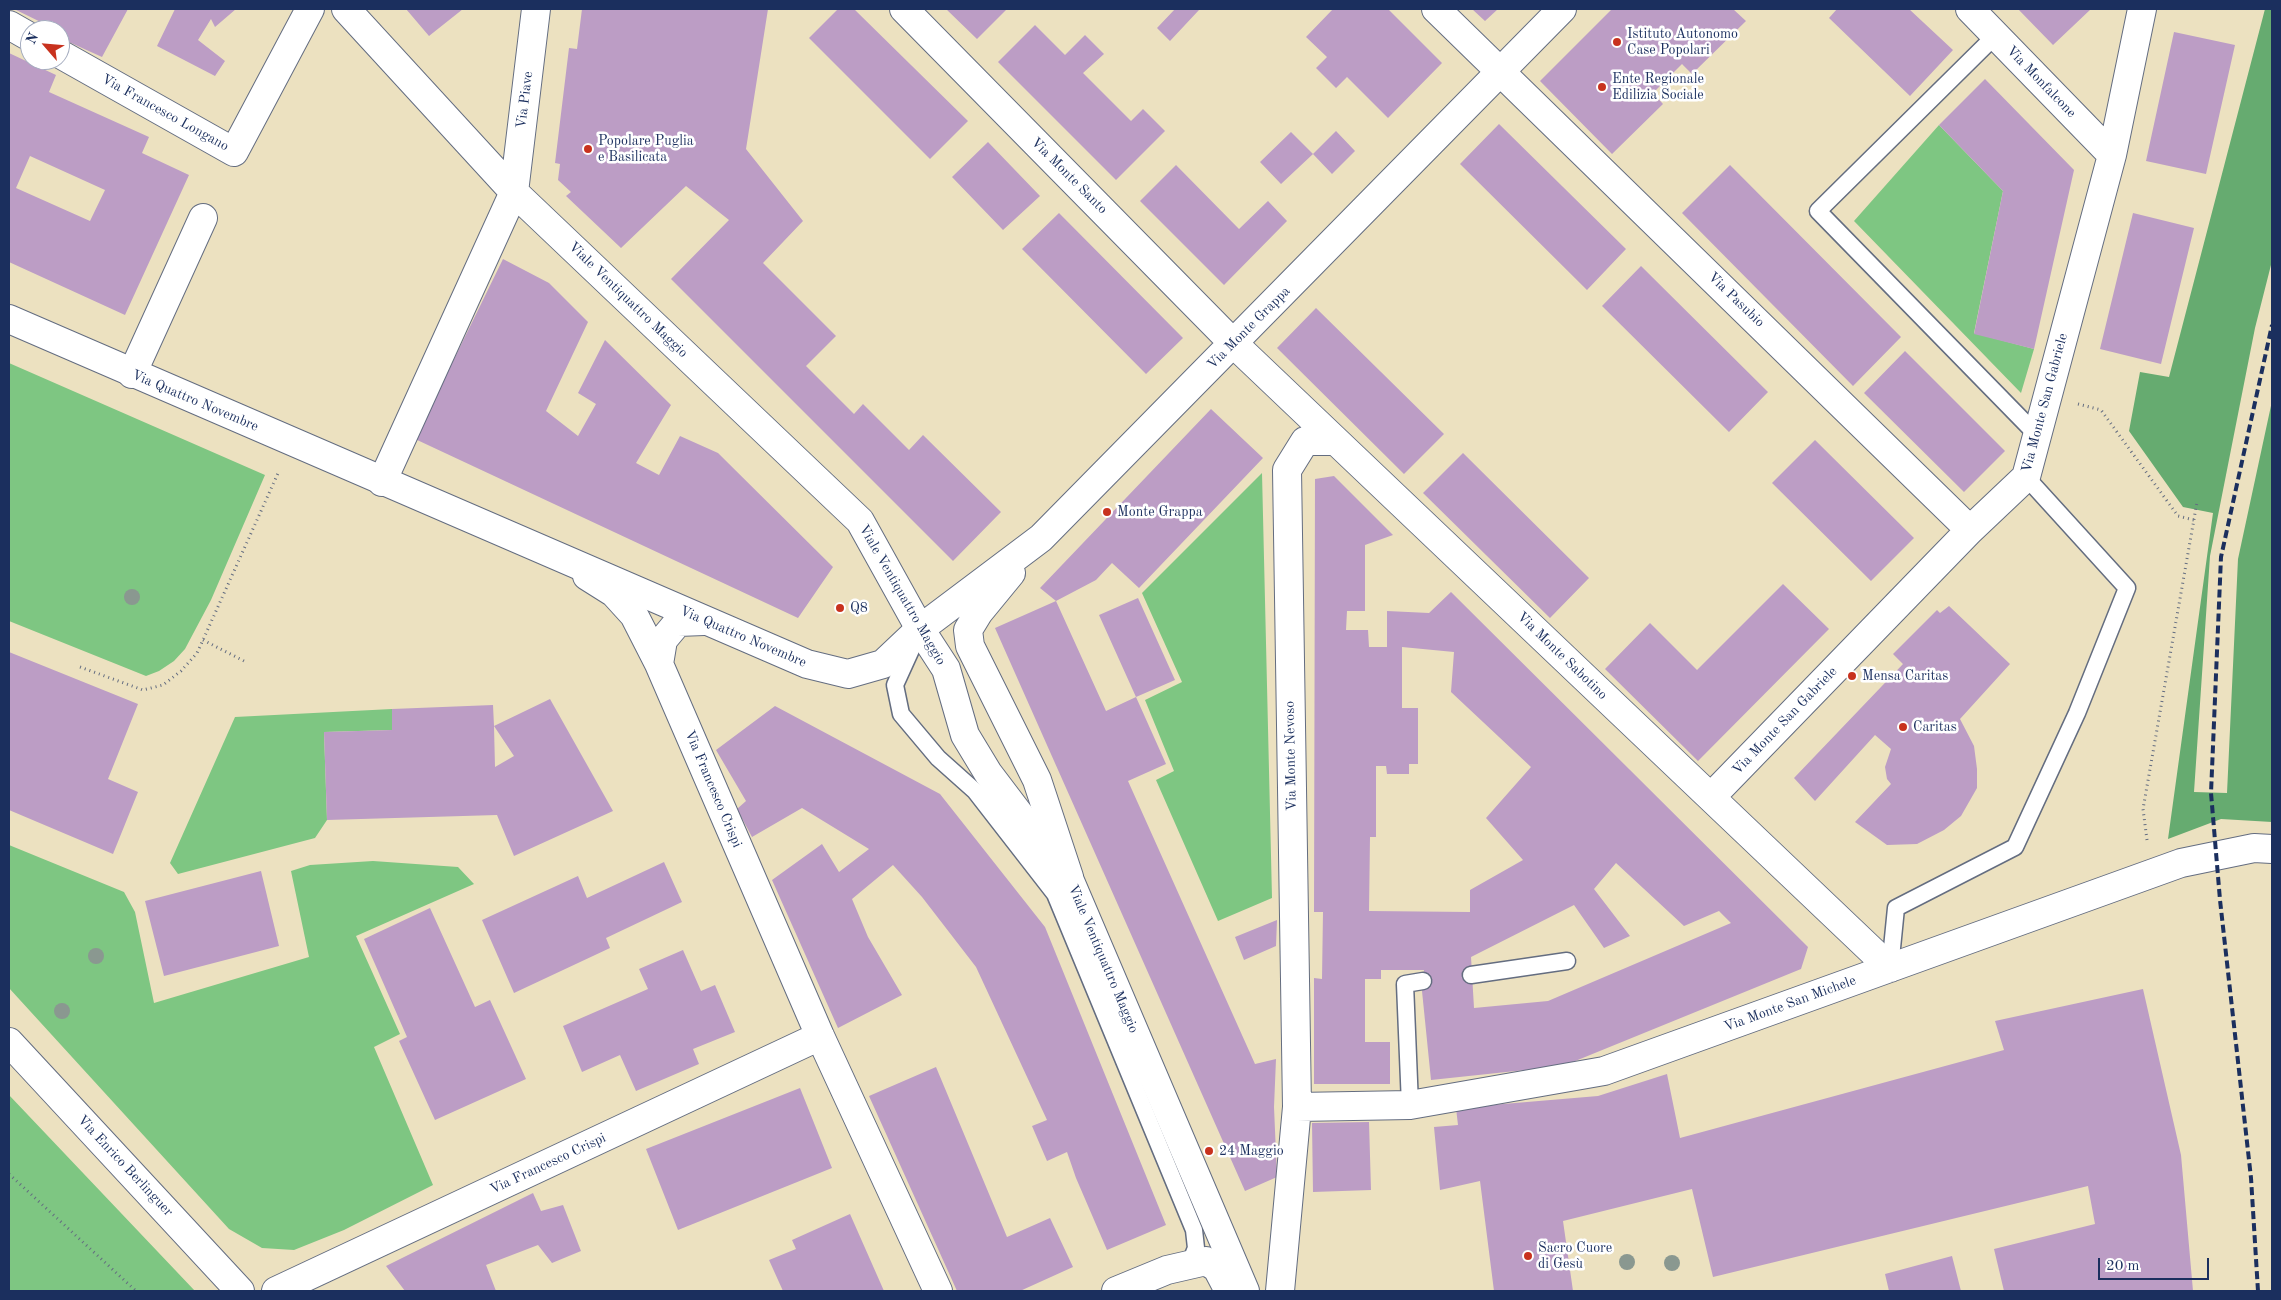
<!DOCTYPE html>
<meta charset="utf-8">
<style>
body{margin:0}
#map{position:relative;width:2281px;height:1300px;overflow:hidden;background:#ece1c0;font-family:"Old Standard TT",serif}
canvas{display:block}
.frame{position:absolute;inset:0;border:10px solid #1b2f5e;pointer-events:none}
.north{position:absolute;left:20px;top:20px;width:50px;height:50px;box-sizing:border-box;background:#fff;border:1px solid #a4acbf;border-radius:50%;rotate:297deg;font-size:14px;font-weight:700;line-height:20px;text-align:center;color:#1b2f5e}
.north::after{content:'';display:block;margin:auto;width:18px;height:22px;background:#c8321e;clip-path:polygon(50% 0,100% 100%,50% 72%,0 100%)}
.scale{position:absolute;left:2098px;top:1258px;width:111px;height:22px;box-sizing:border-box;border:2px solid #1b2f5e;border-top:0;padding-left:6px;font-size:15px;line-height:18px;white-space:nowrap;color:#1b2f5e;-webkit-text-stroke:4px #fff;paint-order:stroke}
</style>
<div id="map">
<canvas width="2281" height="1300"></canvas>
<div class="frame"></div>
<div class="north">N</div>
<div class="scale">20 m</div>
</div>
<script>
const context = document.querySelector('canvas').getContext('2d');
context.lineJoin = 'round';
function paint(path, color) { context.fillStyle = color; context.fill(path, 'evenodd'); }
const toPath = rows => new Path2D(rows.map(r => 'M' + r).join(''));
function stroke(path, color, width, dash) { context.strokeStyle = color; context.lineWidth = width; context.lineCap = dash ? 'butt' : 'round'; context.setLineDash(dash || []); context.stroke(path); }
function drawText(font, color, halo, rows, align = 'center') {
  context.font = font + ' "Old Standard TT",serif'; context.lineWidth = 5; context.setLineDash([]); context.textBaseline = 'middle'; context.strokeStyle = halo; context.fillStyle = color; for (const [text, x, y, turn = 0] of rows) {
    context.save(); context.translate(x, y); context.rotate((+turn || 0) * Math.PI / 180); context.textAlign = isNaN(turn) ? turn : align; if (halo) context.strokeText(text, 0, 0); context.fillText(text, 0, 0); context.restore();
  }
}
const green = toPath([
 [1939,125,2003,191,1974,333,2034,349,2021,393,1854,221],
 [9,363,265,475,211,600,185,649,174,661,159,671,146,676,9,621],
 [1262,473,1272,898,1218,921,1156,780,1174,771,1145,700,1182,682,1142,593],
 [392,709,392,730,324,732,327,820,315,838,178,874,170,863,235,717],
 [9,845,124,892,135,912,154,1003,309,957,291,871,310,865,373,861,458,867,474,884,356,936,400,1034,374,1047,433,1185,344,1230,294,1250,262,1248,229,1229,9,988],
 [9,1095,195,1291,9,1291]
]);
const forest = toPath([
 [2265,9,2272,9,2272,261,2255,328,2210,556,2194,792,2227,793,2238,559,2272,401,2272,822,2221,819,2168,839,2213,513,2183,507,2129,431,2140,372,2169,377]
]);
const building = toPath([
 [14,9,128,9,102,57,60,38,60,30,52,30,53,28],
 [175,9,236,9,215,27,211,19,198,40,225,61,215,76,157,46],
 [406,9,463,9,429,36],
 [582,9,768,9,746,149,803,221,763,263,836,336,806,366,854,414,863,404,909,450,923,435,1001,512,953,561,671,279,729,220,686,186,621,248,566,196,571,192,558,180,560,164,555,163,569,48,577,49],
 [838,9,854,9,968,121,930,159,809,38],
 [946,9,1007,9,977,39],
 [1175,9,1199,10,1170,41,1157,28],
 [1333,9,1388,9,1442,63,1388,118,1347,77,1336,88,1316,68,1327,57,1306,37],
 [1472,9,1498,9,1485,21],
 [1612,9,1733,9,1746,21,1692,74,1682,64,1653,93,1663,104,1612,154,1540,81],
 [1837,9,1909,9,1953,50,1910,96,1829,18],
 [2018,9,2091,9,2053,45],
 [1035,25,1065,55,1085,35,1104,54,1083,73,1131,121,1143,109,1165,131,1116,180,998,62],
 [2174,32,2235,45,2206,174,2146,161],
 [9,53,56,75,49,92,149,137,142,153,189,175,125,315,9,262],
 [30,156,105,190,90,221,16,188],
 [1985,79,2074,170,2034,349,1974,334,2003,191,1939,125],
 [1499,124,1626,249,1587,290,1460,164],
 [1336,131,1355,151,1332,174,1313,154],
 [1291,132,1313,154,1281,184,1260,162],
 [988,142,1040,196,1003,230,952,177],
 [1176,165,1239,229,1268,201,1287,221,1224,285,1140,201],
 [1730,165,1901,337,1853,386,1682,213],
 [1059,213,1183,338,1146,374,1022,249],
 [2133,213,2194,228,2161,364,2100,349],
 [503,259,549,283,588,322,546,411,578,436,596,404,578,393,605,340,671,405,636,463,659,475,680,436,718,453,833,567,798,618,415,439],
 [1641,266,1768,392,1729,432,1602,306],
 [1316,308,1444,434,1404,474,1277,348],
 [1905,351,2005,451,1964,492,1864,393],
 [1211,409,1263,458,1139,588,1112,563,1096,580,1056,601,1106,711,1136,697,1099,615,1138,598,1175,680,1136,697,1166,764,1128,781,1255,1064,1276,1059,1274,1107,1277,1177,1245,1191,995,628,1056,601,1040,588],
 [1815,440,1914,538,1871,581,1772,483],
 [1463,453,1589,578,1550,618,1423,493],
 [1334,476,1393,535,1365,545,1365,611,1347,611,1346,630,1368,630,1369,647,1387,647,1387,611,1429,613,1451,592,1808,947,1801,969,1563,1066,1431,1080,1422,991,1424,970,1381,970,1381,979,1365,979,1365,1042,1390,1042,1390,1084,1314,1084,1314,978,1322,979,1323,912,1314,912,1315,479],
 [1402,647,1454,652,1451,692,1531,767,1486,818,1523,860,1470,890,1470,912,1369,911,1370,837,1376,837,1376,766,1386,766,1387,774,1409,774,1409,764,1418,764,1418,708,1402,708],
 [1616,863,1684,926,1719,911,1731,923,1548,1001,1474,1008,1471,957,1574,905,1604,948,1630,936,1594,889],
 [1783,584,1829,629,1698,761,1605,669,1650,623,1697,670],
 [1949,606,2010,664,1960,719,1974,746,1977,769,1977,788,1961,816,1944,830,1917,844,1887,845,1855,822,1891,784,1887,779,1885,767,1891,749,1875,735,1815,801,1794,778,1903,664,1893,654,1937,610,1940,613],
 [9,652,138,704,108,779,138,792,113,854,9,810],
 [550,699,613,811,514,856,497,815,327,820,324,732,392,730,392,709,493,705,494,726],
 [494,726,514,756,495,767,494,727],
 [775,706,940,794,1045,927,1166,1225,1107,1250,1076,1178,1067,1152,1047,1161,1032,1126,1047,1120,976,967,922,897,893,865,852,899,868,937,902,995,838,1028,772,880,822,844,839,872,869,849,802,808,752,837,737,809,746,801,716,750],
 [664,862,682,902,606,938,610,948,514,993,482,920,578,876,587,898],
 [261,871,279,946,164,976,145,901],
 [430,908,475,1007,490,1000,526,1079,435,1120,399,1041,407,1037,364,939],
 [1277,920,1276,946,1244,960,1235,937],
 [683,950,701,991,715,985,735,1032,693,1049,699,1064,636,1091,620,1055,582,1072,563,1026,648,989,639,969],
 [2143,989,2181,1155,2193,1291,2004,1291,1994,1249,2095,1224,2088,1186,1713,1277,1692,1189,1563,1221,1573,1291,1494,1291,1480,1181,1440,1190,1434,1127,1458,1125,1456,1108,1598,1096,1667,1074,1680,1138,2004,1050,1995,1021],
 [936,1067,1007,1237,1050,1218,1073,1267,1020,1291,957,1291,869,1096],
 [800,1088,832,1168,678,1230,646,1149],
 [1369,1122,1371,1190,1313,1192,1312,1123],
 [533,1193,541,1211,563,1205,581,1251,552,1263,538,1245,486,1265,496,1291,405,1291,386,1266],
 [850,1214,884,1291,783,1291,769,1260,796,1249,792,1240],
 [1952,1256,1961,1291,1889,1291,1885,1274]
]);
const path = toPath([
 [2078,404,2101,410,2178,516,2194,520],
 [203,640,244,661],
 [80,667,143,690,163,685,181,671,197,653,203,640,279,471],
 [2147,840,2143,809,2197,502],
 [9,1174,136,1291]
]);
const service = toPath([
 [1996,35,1818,211,2036,434],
 [915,641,895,685,901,714,938,758,975,791,1055,894,1194,1230,1196,1248,1192,1258,1181,1263],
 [1890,968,1896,908,2015,847,2077,713,2127,588,2026,477],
 [1471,975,1567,961],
 [1410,1105,1405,984,1423,981]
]);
const minor = toPath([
 [346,9,514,192,860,521,920,629,1041,538,1562,9],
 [904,9,1233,343,1890,968],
 [1436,9,1970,530],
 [1970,9,2112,155],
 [9,25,30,37],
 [60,54,234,152,310,9],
 [132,374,203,218],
 [382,482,514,192,536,9],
 [1011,573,979,612,968,630,970,646,1037,780,1069,877],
 [587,576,614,593,634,615,659,664],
 [704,621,678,622,663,640,659,664,820,1036,938,1291],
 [1711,797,1970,530,2026,477,2112,155,2142,9],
 [1297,1107,1410,1105,1604,1071,2181,863,2254,848,2272,849],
 [276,1291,820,1036],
 [1116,1291,1167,1270,1206,1261,1217,1268,1229,1291],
 [1280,1291,1297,1107,1287,470,1305,441,1335,441]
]);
const secondary = toPath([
 [9,319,807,664,848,674,883,664,920,629,946,669,965,735,988,773,1070,881,1245,1291],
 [9,1042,240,1291]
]);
const rail = toPath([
 [2258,1291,2251,1178,2220,900,2211,793,2221,557,2272,325]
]);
const trees = [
 [132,597],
 [96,956],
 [62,1011],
 [1627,1262],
 [1672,1263]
];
const markers = [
 [1617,42,5,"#c8321e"],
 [1602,87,5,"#c8321e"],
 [588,149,5,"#c8321e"],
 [1107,512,5,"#c8321e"],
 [840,608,5,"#c8321e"],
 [1852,676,5,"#c8321e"],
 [1903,727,5,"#c8321e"],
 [1209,1151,5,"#c8321e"],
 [1528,1256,5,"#c8321e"]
];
const poiNames = [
 ["Istituto Autonomo",1627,34],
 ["Case Popolari",1627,50],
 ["Ente Regionale",1612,79],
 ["Edilizia Sociale",1612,95],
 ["Popolare Puglia",598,141],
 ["e Basilicata",598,157],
 ["Monte Grappa",1117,512],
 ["Q8",850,608],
 ["Mensa Caritas",1862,676],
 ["Caritas",1913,727],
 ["24 Maggio",1219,1151],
 ["Sacro Cuore",1538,1248],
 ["di Gesù",1538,1264]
];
const streetNames = [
 ["Via Monfalcone",2041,82,46],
 ["Via Piave",525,100,-83],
 ["Via Francesco Longano",165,113,29],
 ["Via Monte Santo",1069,176,45],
 ["Viale Ventiquattro Maggio",628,300,44],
 ["Via Pasubio",1736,300,44],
 ["Via Monte Grappa",1249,328,-45],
 ["Via Quattro Novembre",195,401,23],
 ["Via Monte San Gabriele",2045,403,-75],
 ["Viale Ventiquattro Maggio",902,595,60],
 ["Via Quattro Novembre",743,637,23],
 ["Via Monte Sabotino",1562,656,44],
 ["Via Monte San Gabriele",1785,721,-46],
 ["Via Monte Nevoso",1291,756,-91],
 ["Via Francesco Crispi",713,789,67],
 ["Viale Ventiquattro Maggio",1103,959,67],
 ["Via Monte San Michele",1790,1004,-20],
 ["Via Francesco Crispi",548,1164,-25],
 ["Via Enrico Berlinguer",125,1166,47]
];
paint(green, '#7ec682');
paint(forest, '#66ab70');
paint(building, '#bc9dc5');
stroke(service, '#646d80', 19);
stroke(minor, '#646d80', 30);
stroke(secondary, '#646d80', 30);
stroke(path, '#646d80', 3, [1, 4]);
stroke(service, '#fff', 16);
stroke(minor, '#fff', 28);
stroke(secondary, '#fff', 28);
stroke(rail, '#1b2f5e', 4, [8, 4]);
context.fillStyle = '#8a9890';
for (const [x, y] of trees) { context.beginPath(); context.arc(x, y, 8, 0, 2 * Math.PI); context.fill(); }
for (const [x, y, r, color] of markers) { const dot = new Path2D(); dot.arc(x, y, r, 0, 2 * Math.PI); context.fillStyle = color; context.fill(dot); stroke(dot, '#fff', 2); }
drawText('14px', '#1b2f5e', '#fff', poiNames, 'left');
drawText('14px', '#1b2f5e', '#fff', streetNames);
</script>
